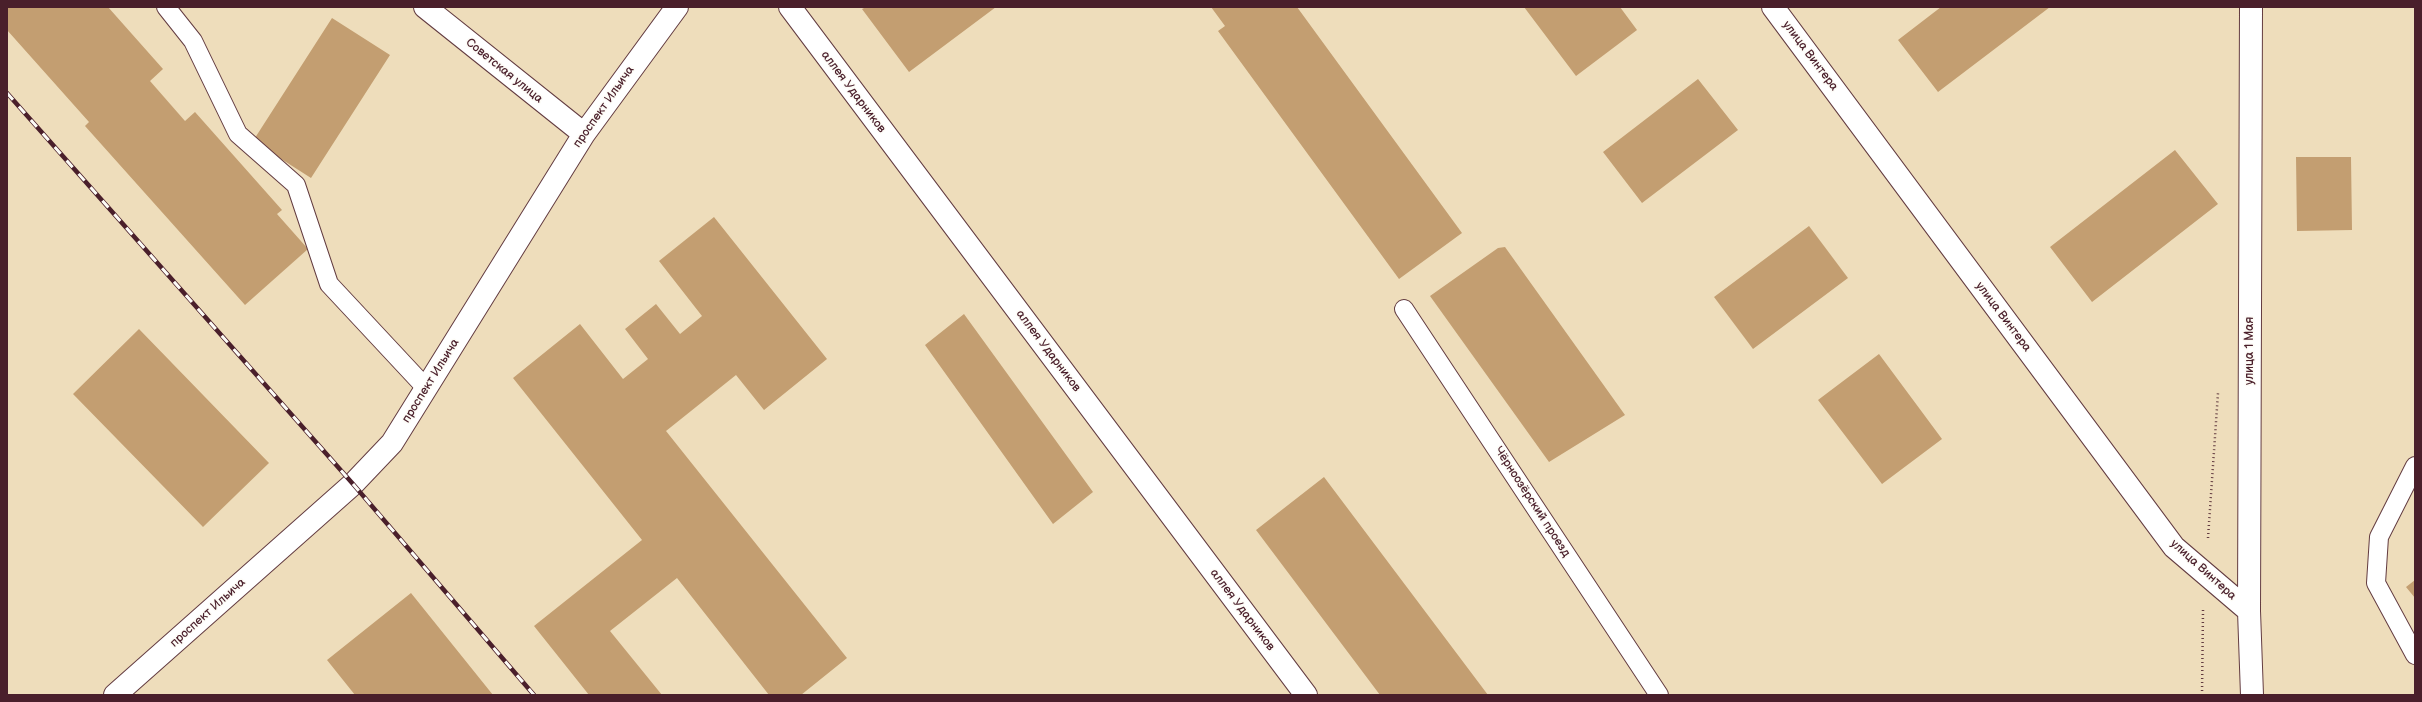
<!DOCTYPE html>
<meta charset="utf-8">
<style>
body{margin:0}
#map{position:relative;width:2422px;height:702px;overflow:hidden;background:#edb;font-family:"Balsamiq Sans",sans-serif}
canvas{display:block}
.frame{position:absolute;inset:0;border:8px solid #4a1f2b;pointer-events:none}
</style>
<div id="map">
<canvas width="2422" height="702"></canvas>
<div class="frame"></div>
</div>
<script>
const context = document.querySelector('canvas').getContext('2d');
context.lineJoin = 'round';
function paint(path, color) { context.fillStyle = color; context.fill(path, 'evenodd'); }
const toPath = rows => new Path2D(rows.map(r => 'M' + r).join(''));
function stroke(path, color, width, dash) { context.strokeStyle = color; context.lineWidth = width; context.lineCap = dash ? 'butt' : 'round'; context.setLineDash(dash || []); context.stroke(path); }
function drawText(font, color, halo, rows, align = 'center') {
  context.font = font + ' "Balsamiq Sans",sans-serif'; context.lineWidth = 3; context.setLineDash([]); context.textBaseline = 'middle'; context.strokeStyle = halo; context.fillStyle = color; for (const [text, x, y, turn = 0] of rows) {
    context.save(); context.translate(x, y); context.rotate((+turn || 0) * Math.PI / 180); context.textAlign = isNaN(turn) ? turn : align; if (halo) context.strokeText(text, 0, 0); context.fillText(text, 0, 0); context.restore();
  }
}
const building = toPath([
 [7,7,108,7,163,69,150,81,185,121,195,112,282,210,277,214,308,249,245,305,85,126,89,122,7,30],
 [866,7,996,7,909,72,862,9],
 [1211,7,1297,7,1462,233,1399,279,1218,31,1225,26],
 [1524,7,1620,7,1637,30,1576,76],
 [1941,7,2050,7,1938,92,1898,40],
 [332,18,390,55,311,178,253,141],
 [1698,79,1738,130,1642,203,1603,152],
 [2175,150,2218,204,2092,302,2050,247],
 [2296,157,2351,157,2352,230,2297,231],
 [714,217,827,359,764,410,736,375,666,431,847,658,801,695,769,695,677,578,610,631,662,695,589,695,534,626,642,540,513,378,580,324,623,379,648,359,625,329,656,304,680,334,702,316,659,261],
 [1809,226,1848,278,1753,349,1714,297],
 [1505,247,1625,415,1549,462,1430,296,1498,248],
 [964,314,1093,492,1053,524,925,345],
 [139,329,269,463,203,527,73,394],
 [1879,354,1942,439,1882,484,1818,400],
 [1324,477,1488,695,1380,695,1256,530],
 [2415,580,2415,598,2406,587],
 [411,593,493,695,355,695,327,660]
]);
const path = toPath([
 [2208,538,2218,393],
 [2202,695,2203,610]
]);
const service = toPath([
 [166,7,193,41,238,134,296,185,329,284,426,388],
 [1404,309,1659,695],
 [2415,466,2379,537,2376,583,2415,655]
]);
const minor = toPath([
 [425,7,584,134],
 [790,7,1306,695],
 [1773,7,2174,547,2249,611],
 [2251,7,2249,611,2252,695],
 [115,695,353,484,392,443,584,134,677,7]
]);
const rail = toPath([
 [7,93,353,484,534,695]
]);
const streetNames = [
 ["улица Винтера",1810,56,53],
 ["Советская улица",504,71,39],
 ["аллея Ударников",853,92,53],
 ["проспект Ильича",604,107,-55],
 ["улица Винтера",2003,317,53],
 ["аллея Ударников",1048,351,53],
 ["улица 1 Мая",2250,351,-90],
 ["проспект Ильича",431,381,-58],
 ["Чёрноозёрский проезд",1532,502,57],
 ["улица Винтера",2203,570,42],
 ["аллея Ударников",1242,610,53],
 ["проспект Ильича",208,613,-42]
];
paint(building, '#c39e71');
stroke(service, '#633c41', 20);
stroke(minor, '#633c41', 24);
stroke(path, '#633c41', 2.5, [1, 3]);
stroke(service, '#fff', 18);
stroke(minor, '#fff', 22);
stroke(rail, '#4a1f2b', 4.5);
stroke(rail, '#fdfcf7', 3, [9]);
drawText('12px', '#4a1f2b', '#fdfcf7', streetNames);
</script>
